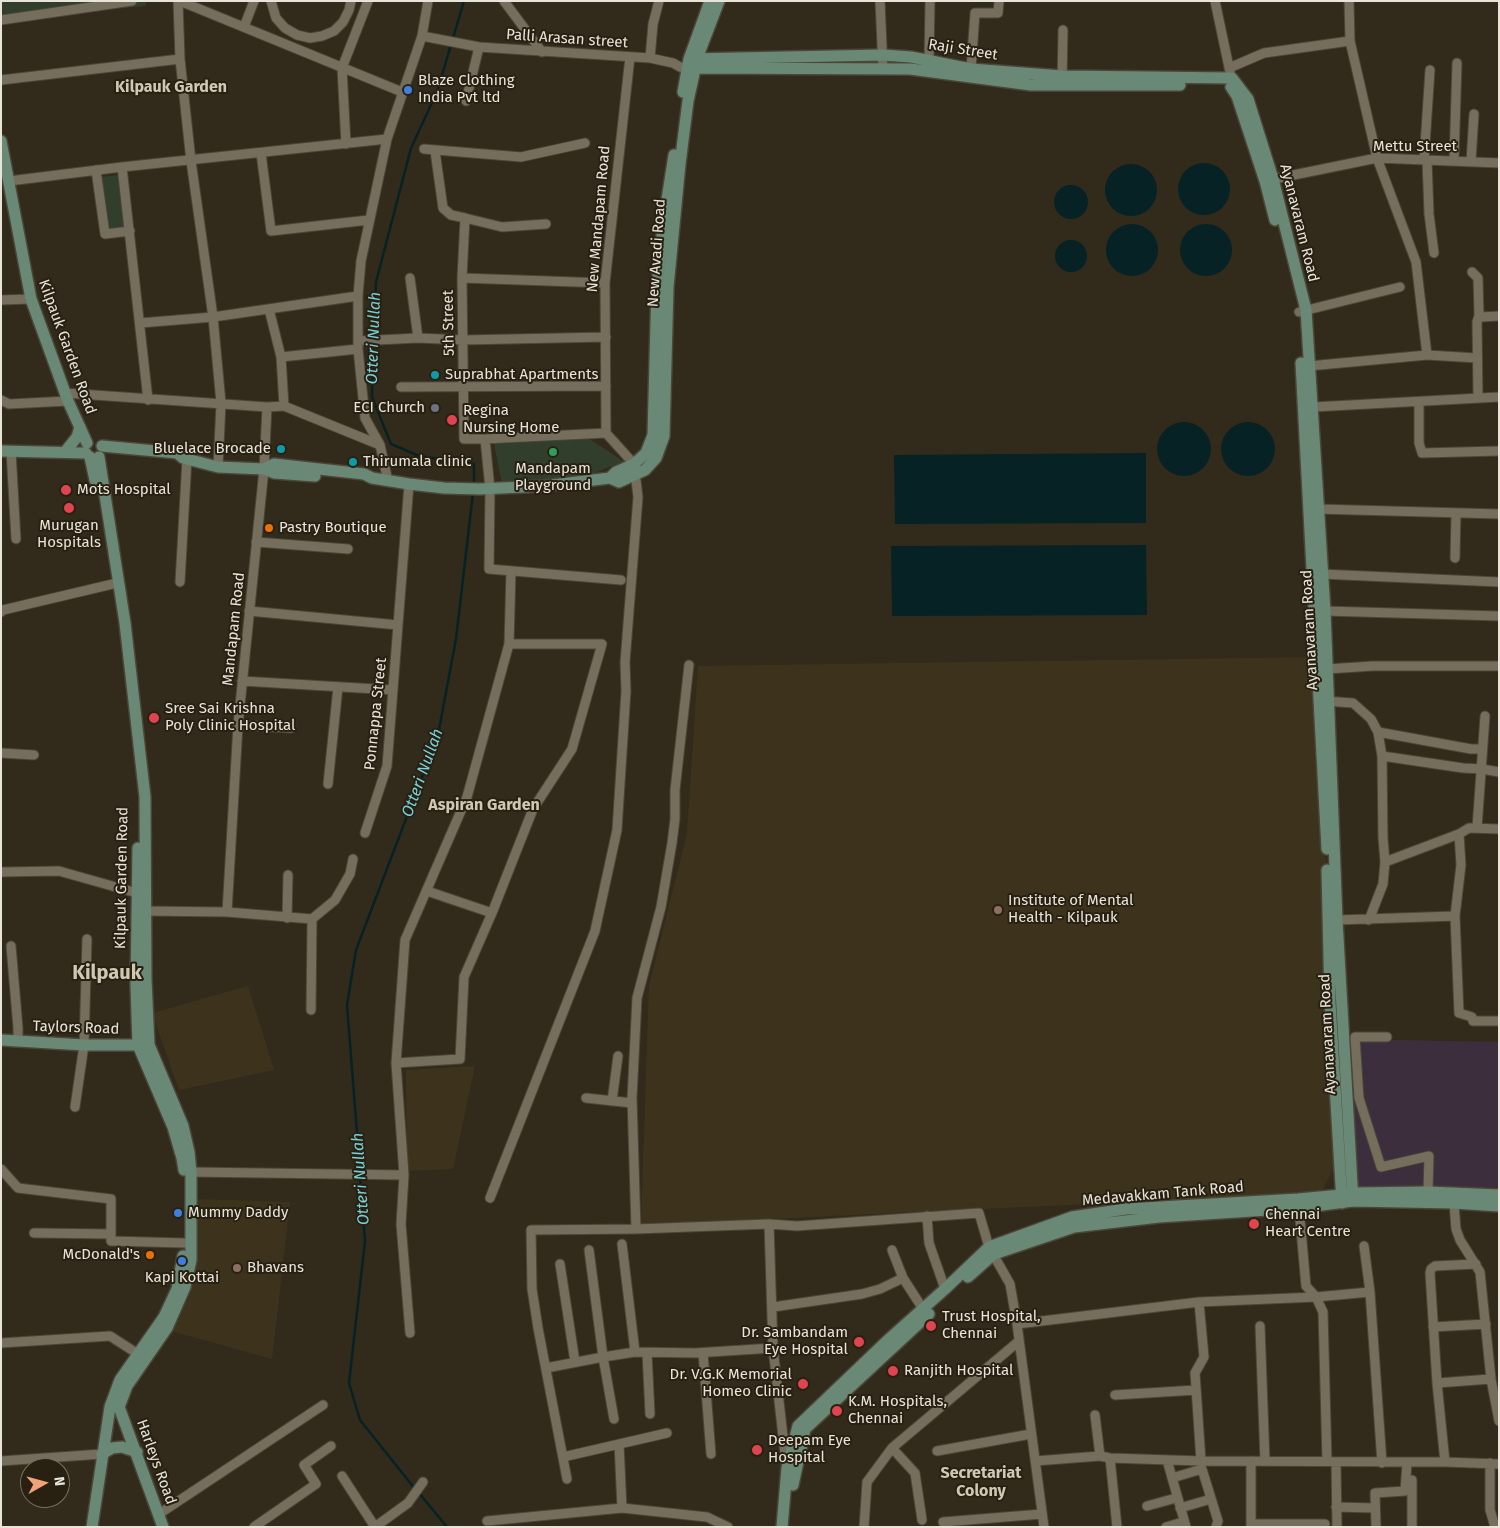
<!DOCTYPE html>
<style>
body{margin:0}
#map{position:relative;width:1500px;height:1528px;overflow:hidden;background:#322b1b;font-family:"Fira Sans",sans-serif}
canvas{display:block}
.frame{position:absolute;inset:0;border:2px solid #e8e4da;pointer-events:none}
.north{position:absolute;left:20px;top:1458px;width:50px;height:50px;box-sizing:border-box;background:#282112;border:1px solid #756f62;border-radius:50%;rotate:83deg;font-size:14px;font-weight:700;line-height:20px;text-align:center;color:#e8e4da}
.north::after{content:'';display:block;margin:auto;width:18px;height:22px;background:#f0a278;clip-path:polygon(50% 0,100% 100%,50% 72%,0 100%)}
</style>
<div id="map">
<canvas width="1500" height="1528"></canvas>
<div class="frame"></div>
<div class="north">N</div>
</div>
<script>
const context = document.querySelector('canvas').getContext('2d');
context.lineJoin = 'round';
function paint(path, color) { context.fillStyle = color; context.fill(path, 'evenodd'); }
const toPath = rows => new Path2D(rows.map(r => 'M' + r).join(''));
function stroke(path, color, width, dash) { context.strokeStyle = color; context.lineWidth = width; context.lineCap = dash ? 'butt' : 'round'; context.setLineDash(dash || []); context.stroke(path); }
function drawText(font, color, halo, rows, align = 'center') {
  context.font = font + ' "Fira Sans",sans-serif'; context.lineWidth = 4; context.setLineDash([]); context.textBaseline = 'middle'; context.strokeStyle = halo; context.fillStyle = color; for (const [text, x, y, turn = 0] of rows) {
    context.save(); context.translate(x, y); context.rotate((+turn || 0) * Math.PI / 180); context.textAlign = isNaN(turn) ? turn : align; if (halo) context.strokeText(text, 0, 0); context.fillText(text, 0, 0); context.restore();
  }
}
const built = toPath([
 [1319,657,1336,1164,1321,1193,641,1225,649,986,687,834,698,666],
 [248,986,274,1070,179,1090,152,1013],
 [475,1066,453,1169,407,1171,406,1070],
 [194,1199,290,1202,272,1359,168,1330,188,1299,195,1237]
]);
const medical = toPath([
 [1348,1039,1499,1042,1499,1190,1354,1187]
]);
const green = toPath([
 [1,1,147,1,145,6,1,19],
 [119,175,126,227,108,230,102,177],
 [588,438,623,461,590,475,502,484,494,444]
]);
const water = toPath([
 '1178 189a26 26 0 1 1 52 0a26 26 0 1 1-52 0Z',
 '1105 190a26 26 0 1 1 52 0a26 26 0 1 1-52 0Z',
 '1054 202a17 17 0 1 1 34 0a17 17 0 1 1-34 0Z',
 '1106 250a26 26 0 1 1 52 0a26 26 0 1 1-52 0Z',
 '1180 250a26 26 0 1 1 52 0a26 26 0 1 1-52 0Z',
 '1055 256a16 16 0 1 1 32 0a16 16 0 1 1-32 0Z',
 '1221 449a27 27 0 1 1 54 0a27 27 0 1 1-54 0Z',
 '1157 449a27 27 0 1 1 54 0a27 27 0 1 1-54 0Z',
 [1146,453,1146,523,895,524,894,455],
 [1146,545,1147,615,892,616,891,546]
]);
const stream = toPath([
 [373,338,376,282,411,148,437,92,464,1],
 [373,343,372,397,391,444,419,456,474,464,474,485],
 [360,1171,347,1005,356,950,438,735,456,639,473,493],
 [360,1177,365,1241,349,1383,360,1420,415,1489],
 [419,1493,447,1527]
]);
const street = toPath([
 [178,1,180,59,191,161,213,317,221,403,218,467],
 [180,1,402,92],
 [271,1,276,18,285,28,297,35,310,38,322,36,334,31,343,22,349,10,351,1],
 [504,1,542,52],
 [880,1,883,69],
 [1215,1,1230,72],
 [1349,1,1350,41,1377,158,1416,262,1427,355],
 [1,20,132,1],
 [244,27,254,1],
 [422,36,479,47,650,58,673,63,680,67,687,68],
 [650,58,653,24,659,1],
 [929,60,930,1],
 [1229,68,1264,53,1350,41],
 [971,69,975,13,998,13,999,1],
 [1,80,180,59],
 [1062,83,1063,30],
 [466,101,479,47],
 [346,144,342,68,368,1],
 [424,149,521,157,585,143],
 [435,151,443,208,451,215,465,218,462,278,464,439,485,439,490,489,489,569,621,580],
 [261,153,271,231,369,220],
 [1424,160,1430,70],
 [1427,160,1429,214,1434,253],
 [1454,160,1457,63],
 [1471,161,1474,114],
 [122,167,148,400],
 [96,170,105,234,130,231],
 [1269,180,1377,158,1499,163],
 [9,181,122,167,387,139],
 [465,218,502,227,546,224],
 [1472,272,1478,278,1479,315,1481,317,1499,316],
 [410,278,418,338],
 [462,278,605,283],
 [1,300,31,299],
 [269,309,281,357,284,406],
 [1299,312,1400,287],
 [140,323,213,317,358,296],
 [358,341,418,338,463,340,606,337],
 [281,357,358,349],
 [1309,366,1427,355,1477,358],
 [401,387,606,386],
 [65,393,267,407,284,406,380,445],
 [1478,398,1477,322,1479,316],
 [1,400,9,404,68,401],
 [1419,402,1419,443,1422,453,1499,451],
 [1313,407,1499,397],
 [485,439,606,433],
 [11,451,16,539],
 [388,481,380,445,365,418,358,349,358,296,361,261,387,139,422,36,428,1],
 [1318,509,1499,514],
 [256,542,348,549],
 [1455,558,1456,514],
 [1321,574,1499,582],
 [180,582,187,459],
 [249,611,398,625],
 [1325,611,1499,616],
 [1,612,3,610,117,583],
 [1327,669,1373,666,1499,666],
 [242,681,393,690],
 [1324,701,1353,703,1371,719,1378,732,1382,756,1383,838,1385,862,1383,884,1369,920],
 [238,725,291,728],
 [1378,732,1471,749,1482,749],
 [1,753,34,755],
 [1382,756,1463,768,1482,769,1499,772],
 [328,784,338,687],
 [1477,828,1485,716],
 [365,833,387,766,409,484],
 [1385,862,1459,834,1469,828,1499,829],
 [1,872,59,871,137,893],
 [427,891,492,913],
 [145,911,227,912,312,919,311,1010],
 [227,912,238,725,264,469,267,407],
 [1455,916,1459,1013,1472,1017,1473,1021,1499,1021],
 [287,918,288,875],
 [312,919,335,900,350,874,353,859],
 [1337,920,1455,916,1461,865,1459,834],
 [11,946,18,1028,18,1041],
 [1387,1037,1355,1037,1359,1098,1381,1167,1429,1156,1428,1192],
 [396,1063,460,1059,464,977,492,913,533,809,572,749,602,644,509,644],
 [586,1098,632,1103],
 [612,1101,618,1056],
 [75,1107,84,1045,87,939],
 [1,1169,18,1188,111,1199,111,1241,184,1243],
 [191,1172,404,1175],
 [490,1198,595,931,617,830,626,691,625,662,638,497,634,464,606,433,605,283,630,57],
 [1454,1203,1456,1229,1460,1240,1480,1272,1491,1379,1499,1421],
 [1299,1208,1306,1286,1316,1297,1323,1312,1327,1461],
 [927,1216,929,1243,945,1289],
 [769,1224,773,1348,786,1463],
 [636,1229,632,1098,637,998,661,907,672,843,675,819,675,790,689,665],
 [34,1233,111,1234],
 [622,1244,635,1352],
 [1364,1246,1370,1292,1382,1463],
 [589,1250,603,1357,614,1419],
 [892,1250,903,1278,923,1309],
 [560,1264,575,1362],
 [1199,1302,1204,1357,1195,1373,1201,1461],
 [773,1307,862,1294,880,1289,903,1278],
 [1017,1324,1199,1302,1316,1297,1370,1292],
 [1260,1326,1265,1461],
 [1433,1327,1486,1324],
 [410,1333,401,1224,404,1175,396,1063,405,940,467,797,509,644,511,571],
 [1,1343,110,1336,138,1354],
 [647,1353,650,1414],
 [703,1353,711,1454],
 [546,1368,603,1357,635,1352,695,1353,773,1348],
 [1437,1383,1491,1379],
 [1115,1395,1196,1390],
 [1095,1415,1100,1456],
 [619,1444,622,1508],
 [892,1448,915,1473,922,1520],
 [937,1451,1031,1434],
 [563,1457,667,1433],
 [1110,1458,1117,1527],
 [1167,1460,1186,1527],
 [1,1461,102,1454],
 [1035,1461,1100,1456,1110,1458,1201,1461,1445,1462,1499,1464],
 [1251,1461,1251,1527],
 [1336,1462,1337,1527],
 [1445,1462,1437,1383,1430,1273,1431,1269,1435,1266,1476,1264],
 [1490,1463,1490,1510,1495,1527],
 [342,1476,375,1527],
 [1172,1478,1202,1469,1218,1521,1216,1527],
 [567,1479,538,1328,532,1289,531,1230,636,1229,769,1224,797,1226,979,1213,989,1247,1010,1284,1017,1324,1044,1527],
 [1147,1506,1176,1498],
 [1336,1507,1375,1508],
 [1180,1508,1211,1499],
 [159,1514,323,1405],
 [487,1521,622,1508,707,1517,728,1527],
 [943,1522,1042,1514],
 [1251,1524,1325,1524],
 [254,1527,316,1484,304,1465,331,1446],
 [375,1527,408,1503,423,1482],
 [864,1527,867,1482,892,1448,1019,1341],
 [1166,1527,1183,1522],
 [1376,1527,1375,1493,1405,1491,1407,1463],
 [1412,1527,1412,1480]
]);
const secondary = toPath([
 [689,59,883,55,911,57,971,69,1062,76,1232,78,1248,99,1273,179,1306,310,1325,611,1337,920,1353,1201],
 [687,68,910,69,1031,85,1180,85],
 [1231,87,1237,96,1265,181,1275,220],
 [683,92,689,59,710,1],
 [1,141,31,299,68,401,87,443],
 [1301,363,1327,849],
 [102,446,177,453,183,458,218,467,264,469,274,473,315,476],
 [1,451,86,453],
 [65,452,77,437,80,427],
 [90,457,95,480],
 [99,457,125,623,145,797,146,979,149,1045,183,1126,189,1152,191,1172,191,1260,185,1287,167,1328,127,1386,119,1407,163,1527],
 [264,469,274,464,364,474,372,478,409,484,444,488,480,489,544,486,610,478,619,482,645,470,656,458,664,436,668,287,680,164,688,101,698,56,719,1],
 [610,478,616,472,634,464,646,453,653,435,657,286,663,225,674,155],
 [138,848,136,985,138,1045,173,1127,182,1158,184,1170],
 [1327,870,1330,1002,1342,1203],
 [1,1040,84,1045,144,1045],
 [968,1277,994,1254,1074,1227,1159,1217,1299,1208,1353,1201,1454,1203,1499,1206],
 [102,1454,112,1448,122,1447,137,1452],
 [793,1485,805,1429,929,1314],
 [92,1527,110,1407,120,1380,164,1317,177,1289,183,1256],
 [782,1527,787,1468,798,1426,889,1339,945,1289,989,1247,1072,1217,1126,1209,1298,1199,1341,1195,1351,1193,1428,1192,1499,1195]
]);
const markers = [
 [408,90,5,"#3f7fe0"],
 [435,375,5,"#0f9aa8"],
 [435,408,5,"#6b7280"],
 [452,420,6,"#e0444e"],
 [281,449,5,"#0f9aa8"],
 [553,452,5,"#2e9e5b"],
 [353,462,5,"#0f9aa8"],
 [66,490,6,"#e0444e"],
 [69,508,6,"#e0444e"],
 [269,528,5,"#e8710a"],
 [154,718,6,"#e0444e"],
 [998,910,5,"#8d6e63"],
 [178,1213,5,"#3f7fe0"],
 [1254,1224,6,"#e0444e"],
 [150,1255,5,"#e8710a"],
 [182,1261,5,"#3f7fe0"],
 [237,1268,5,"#8d6e63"],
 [931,1326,6,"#e0444e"],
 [859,1342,6,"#e0444e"],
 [893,1371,6,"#e0444e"],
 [803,1384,6,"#e0444e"],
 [837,1411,6,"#e0444e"],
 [757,1450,6,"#e0444e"]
];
const streetNames = [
 ["Palli Arasan street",567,39,4],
 ["Raji Street",963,50,9],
 ["Mettu Street",1415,147],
 ["New Mandapam Road",599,219,-85],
 ["Ayanavaram Road",1299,223,76],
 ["New Avadi Road",657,253,-86],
 ["5th Street",449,323,-91],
 ["Kilpauk Garden Road",67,347,70],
 ["Mandapam Road",234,629,-84],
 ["Ayanavaram Road",1310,630,-93],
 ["Ponnappa Street",376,714,-84],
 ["Kilpauk Garden Road",122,878,-89],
 ["Taylors Road",76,1028,2],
 ["Ayanavaram Road",1328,1034,-93],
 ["Medavakkam Tank Road",1163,1194,-5],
 ["Harleys Road",156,1462,70]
];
const poiNames = [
 ["Blaze Clothing",418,81],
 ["India Pvt ltd",418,98],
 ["Suprabhat Apartments",445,375],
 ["ECI Church",425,408,"right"],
 ["Regina",463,411],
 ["Nursing Home",463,428],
 ["Bluelace Brocade",271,449,"right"],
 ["Thirumala clinic",363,462],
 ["Mandapam",553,469,"center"],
 ["Playground",553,486,"center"],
 ["Mots Hospital",77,490],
 ["Murugan",69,526,"center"],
 ["Hospitals",69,543,"center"],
 ["Pastry Boutique",279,528],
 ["Sree Sai Krishna",165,709],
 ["Poly Clinic Hospital",165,726],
 ["Institute of Mental",1008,901],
 ["Health - Kilpauk",1008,918],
 ["Mummy Daddy",188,1213],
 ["Chennai",1265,1215],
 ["Heart Centre",1265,1232],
 ["McDonald's",140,1255,"right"],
 ["Bhavans",247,1268],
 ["Kapi Kottai",182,1278,"center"],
 ["Trust Hospital,",942,1317],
 ["Chennai",942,1334],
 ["Dr. Sambandam",848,1333,"right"],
 ["Eye Hospital",848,1350,"right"],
 ["Ranjith Hospital",904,1371],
 ["Dr. V.G.K Memorial",792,1375,"right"],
 ["Homeo Clinic",792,1392,"right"],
 ["K.M. Hospitals,",848,1402],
 ["Chennai",848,1419],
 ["Deepam Eye",768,1441],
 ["Hospital",768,1458]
];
const neighbourhoodNames = [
 ["Kilpauk Garden",171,88],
 ["Aspiran Garden",484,806],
 ["Secretariat",981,1474],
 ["Colony",981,1492]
];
const waterNames = [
 ["Otteri Nullah",374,338,-88],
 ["Otteri Nullah",423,773,-70],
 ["Otteri Nullah",361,1179,-94]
];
const districtNames = [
 ["Kilpauk",107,973]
];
paint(built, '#3d331d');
paint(medical, '#3c2e3c');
paint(green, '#313e2c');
paint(water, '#062225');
stroke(stream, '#062225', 2.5);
stroke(street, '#4b4638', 11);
stroke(secondary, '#4b4638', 14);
stroke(street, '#766e5d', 9);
stroke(secondary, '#6a8876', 11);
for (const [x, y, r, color] of markers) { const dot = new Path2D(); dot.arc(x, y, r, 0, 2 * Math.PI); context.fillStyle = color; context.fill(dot); stroke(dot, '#282112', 2); }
drawText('15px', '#e8e4da', '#282112', streetNames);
drawText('15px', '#e8e4da', '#282112', poiNames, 'left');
drawText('bold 16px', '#d0c8b4', '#282112', neighbourhoodNames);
drawText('italic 16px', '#79d1dc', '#282112', waterNames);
drawText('bold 20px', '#d0c8b4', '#282112', districtNames);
</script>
